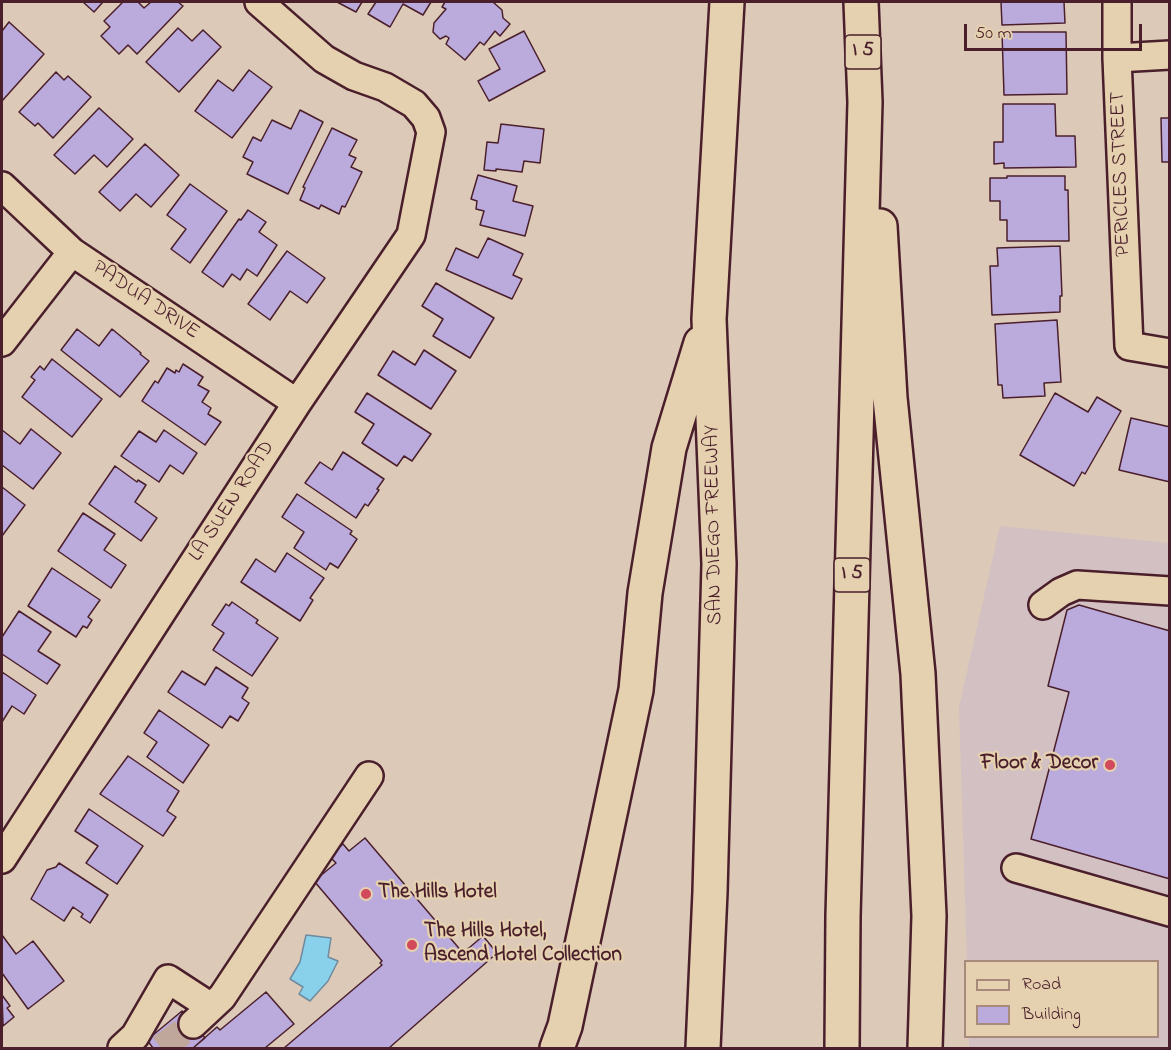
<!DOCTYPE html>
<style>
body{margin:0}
#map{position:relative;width:1171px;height:1050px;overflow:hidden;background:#dcc9b8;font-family:"Indie Flower",sans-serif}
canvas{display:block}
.frame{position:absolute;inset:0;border:3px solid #4a1f2b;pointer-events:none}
.legend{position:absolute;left:964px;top:960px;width:195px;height:78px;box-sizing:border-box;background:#e5d1af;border:2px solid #a78a7a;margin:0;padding:8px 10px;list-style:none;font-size:18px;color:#4a1f2b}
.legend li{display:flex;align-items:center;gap:12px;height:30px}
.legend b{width:30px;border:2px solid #a78a7a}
.scale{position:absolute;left:964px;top:24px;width:178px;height:27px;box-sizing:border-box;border:3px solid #4a1f2b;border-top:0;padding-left:8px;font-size:18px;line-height:21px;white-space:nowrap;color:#4a1f2b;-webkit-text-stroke:4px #e5d1af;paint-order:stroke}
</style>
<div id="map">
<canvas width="1171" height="1050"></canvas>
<div class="frame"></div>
<ul class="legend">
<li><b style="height:8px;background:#e5d1af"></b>Road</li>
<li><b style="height:16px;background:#baabdc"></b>Building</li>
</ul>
<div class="scale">50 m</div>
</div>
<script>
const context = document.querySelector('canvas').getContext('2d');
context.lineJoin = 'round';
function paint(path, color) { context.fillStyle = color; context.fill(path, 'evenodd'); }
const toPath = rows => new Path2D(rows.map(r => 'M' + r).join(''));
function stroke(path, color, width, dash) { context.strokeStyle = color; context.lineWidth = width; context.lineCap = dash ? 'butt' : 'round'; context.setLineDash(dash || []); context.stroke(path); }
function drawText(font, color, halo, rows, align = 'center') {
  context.font = font + ' "Indie Flower",sans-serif'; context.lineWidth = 4.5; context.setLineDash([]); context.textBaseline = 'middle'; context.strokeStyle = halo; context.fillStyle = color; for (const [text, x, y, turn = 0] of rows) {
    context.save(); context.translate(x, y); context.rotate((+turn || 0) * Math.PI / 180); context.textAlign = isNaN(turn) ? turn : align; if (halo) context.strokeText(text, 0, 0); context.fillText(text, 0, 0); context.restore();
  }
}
const built = toPath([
 [1000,526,1169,543,1169,1048,969,1048,969,1037,1158,1036,1158,962,967,962,959,707]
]);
const water = toPath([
 [306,935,331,938,328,957,338,961,328,981,310,1001,299,994,303,987,290,979,300,962,306,935]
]);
const building = toPath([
 [83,2,103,2,94,12,83,2],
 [123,2,138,2,144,8,151,2,178,2,183,6,137,54,128,45,119,54,101,36,110,27,104,21,123,2],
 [337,2,362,2,356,12,337,2],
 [376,2,431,2,423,15,403,4,390,27,368,14,376,2],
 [445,2,496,2,494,3,502,10,503,18,510,24,500,36,495,31,484,45,480,42,465,60,446,44,449,38,446,36,440,39,433,32,434,23,446,9,442,7,445,2],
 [1001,2,1064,2,1065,23,1002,25,1001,2],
 [9,22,44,54,2,101,2,31,9,22],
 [178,28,192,41,203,30,221,47,179,92,146,62,178,28],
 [524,31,545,71,489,101,478,81,500,69,489,49,524,31],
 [1002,32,1066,32,1067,94,1004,95,1002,32],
 [249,70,272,87,232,138,195,111,218,80,233,91,249,70],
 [56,72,64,80,68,76,91,97,53,138,38,123,35,126,19,112,56,72],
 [1003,104,1055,104,1056,136,1075,136,1076,167,1004,168,1004,163,994,164,994,142,1003,142,1003,104],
 [99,108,133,139,107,167,94,155,75,174,54,155,99,108],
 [300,110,323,122,288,194,247,174,253,162,243,157,253,137,261,141,272,120,291,129,300,110],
 [1161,118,1170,118,1170,162,1162,162,1161,118],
 [501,124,544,129,540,163,524,161,522,172,496,169,496,171,484,170,487,142,498,143,501,124],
 [332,128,357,140,349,155,356,158,351,167,362,172,345,207,342,206,339,214,321,205,319,209,300,200,305,188,303,187,332,128],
 [145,144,179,175,151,207,136,194,120,211,99,192,145,144],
 [478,175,517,186,513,201,533,206,525,236,480,225,484,211,476,209,477,201,471,199,478,175],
 [1007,176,1065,176,1065,190,1068,190,1069,241,1007,241,1007,220,1000,220,1000,201,990,201,990,178,1007,178,1007,176],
 [190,184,227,211,190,263,171,249,186,229,167,215,190,184],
 [248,210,266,222,259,232,277,245,257,276,247,269,240,280,232,274,223,287,202,272,239,219,241,220,248,210],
 [488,238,523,254,513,275,522,279,512,299,446,270,456,248,478,258,488,238],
 [1060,246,1062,296,1060,296,1060,312,992,315,990,266,998,266,997,248,1060,246],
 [287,251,325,278,307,303,290,291,270,320,248,304,287,251],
 [436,283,494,318,470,358,433,336,443,319,422,306,436,283],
 [1057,320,1061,382,1044,383,1045,396,1003,398,1002,385,998,385,995,324,1057,320],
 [77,329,99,346,112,329,141,353,140,354,149,361,120,397,61,350,77,329],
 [424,350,456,371,431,409,378,375,393,351,415,365,424,350],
 [52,359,102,399,72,437,22,397,35,380,31,377,40,366,44,370,52,359],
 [183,364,203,377,198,385,209,391,202,402,211,408,208,414,221,422,205,445,142,401,155,381,158,383,167,368,175,373,176,370,179,372,183,364],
 [367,393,431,434,412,461,404,456,397,466,362,443,374,424,355,412,367,393],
 [1055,393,1088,412,1097,397,1121,411,1085,474,1082,472,1074,486,1020,455,1055,393],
 [1131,418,1170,427,1170,482,1119,470,1131,418],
 [31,429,61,453,33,489,2,465,2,430,20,444,31,429],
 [164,430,197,453,183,474,170,465,159,482,121,456,139,431,156,442,164,430],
 [343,452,384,479,377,489,379,490,368,506,365,504,356,518,305,483,320,462,332,470,343,452],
 [115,466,137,482,138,480,146,485,135,502,157,518,141,541,89,504,115,466],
 [2,487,25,505,2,536,2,487],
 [297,494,352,531,350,534,357,539,338,568,330,563,326,570,294,548,304,532,282,517,297,494],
 [83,513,115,534,104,550,126,565,111,588,58,551,83,513],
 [287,553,324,578,310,598,313,600,300,621,241,582,256,559,275,572,287,553],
 [52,568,100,600,88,617,92,620,87,628,83,626,76,637,28,606,52,568],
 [232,602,258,620,256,623,278,638,252,676,213,650,224,633,212,625,226,604,229,606,232,602],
 [1079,605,1170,631,1170,879,1031,839,1069,692,1048,686,1067,610,1079,605],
 [19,611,51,632,38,651,60,665,47,684,2,654,2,637,19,611],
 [216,667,248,688,242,698,249,703,238,721,230,716,222,728,168,692,182,671,205,685,216,667],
 [2,672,36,695,24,714,12,706,2,722,2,672],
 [159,710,209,745,183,783,147,757,157,742,144,733,159,710],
 [128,756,179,791,167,811,176,817,163,836,100,794,128,756],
 [89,809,143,846,117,884,86,863,98,846,75,831,89,809],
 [365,838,463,953,483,936,497,953,389,1048,284,1048,382,965,380,963,382,961,314,881,336,863,329,856,343,844,349,851,365,838],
 [59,863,108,895,90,923,81,917,83,914,73,907,64,921,31,899,47,870,56,867,59,863],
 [2,935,16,954,33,941,64,981,28,1009,2,973,2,935],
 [266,992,294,1024,265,1048,193,1048,217,1027,220,1030,266,992],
 [2,995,10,1006,7,1008,14,1017,3,1026,2,995],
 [182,1011,205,1038,193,1048,153,1048,147,1040,182,1011]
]);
const minorTunnel = toPath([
 [161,1048,193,1024]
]);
const minor = toPath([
 [1117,2,1117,58,1129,346,1170,353],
 [1117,58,1170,55],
 [2,186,72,252,297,403],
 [2,342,72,252],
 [1043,605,1061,592,1077,585,1170,591],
 [2,859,297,403,411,235,431,132,426,118,414,104,385,87,354,76,324,59,259,2],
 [1016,868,1170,912],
 [193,1024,222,997,369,776],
 [122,1048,135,1036,168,979,211,1007]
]);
const highway = toPath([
 [880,226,890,398,918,674,929,916,925,1048],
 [557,1048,565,1026,636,690,645,593,669,448,701,343],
 [703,1048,710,892,719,564,709,319,727,2],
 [842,1048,843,916,865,102,861,2]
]);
const markers = [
 [1110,765,6,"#d1495b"],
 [366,894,6,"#d1495b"],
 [412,945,6,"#d1495b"]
];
const shields = [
 [863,52,36],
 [852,575,36]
];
const shieldNames = [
 ["I 5",863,52],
 ["I 5",852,575]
];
const streetNames = [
 ["PERICLES STREET",1122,174,-92],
 ["PADUA DRIVE",145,301,34],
 ["LA SUEN ROAD",233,502,-57],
 ["SAN DIEGO FREEWAY",715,525,-91]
];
const poiNames = [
 ["Floor & Decor",1098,765,"right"],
 ["The Hills Hotel",378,894],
 ["The Hills Hotel,",424,933],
 ["Ascend Hotel Collection",424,957]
];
paint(built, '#d2c0c3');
paint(water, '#89d1ea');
stroke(water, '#708a9e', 1.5);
paint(building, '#baabdc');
stroke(building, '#4a1f2b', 1.5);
stroke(minorTunnel, '#bfa79c', 27, [27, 14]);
stroke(minor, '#4a1f2b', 32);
stroke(highway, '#4a1f2b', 38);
stroke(minor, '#e5d1af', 27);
stroke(highway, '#e5d1af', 33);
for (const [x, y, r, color] of markers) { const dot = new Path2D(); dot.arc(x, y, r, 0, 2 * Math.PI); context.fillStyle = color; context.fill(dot); stroke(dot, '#e5d1af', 2); }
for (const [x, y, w] of shields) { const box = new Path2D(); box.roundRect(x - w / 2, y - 17, w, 34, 4.5); context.fillStyle = '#e5d1af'; context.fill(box); stroke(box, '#4a1f2b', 1.5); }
drawText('bold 20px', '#4a1f2b', null, shieldNames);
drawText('21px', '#4a1f2b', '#e5d1af', streetNames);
drawText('bold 21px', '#4a1f2b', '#e5d1af', poiNames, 'left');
</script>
